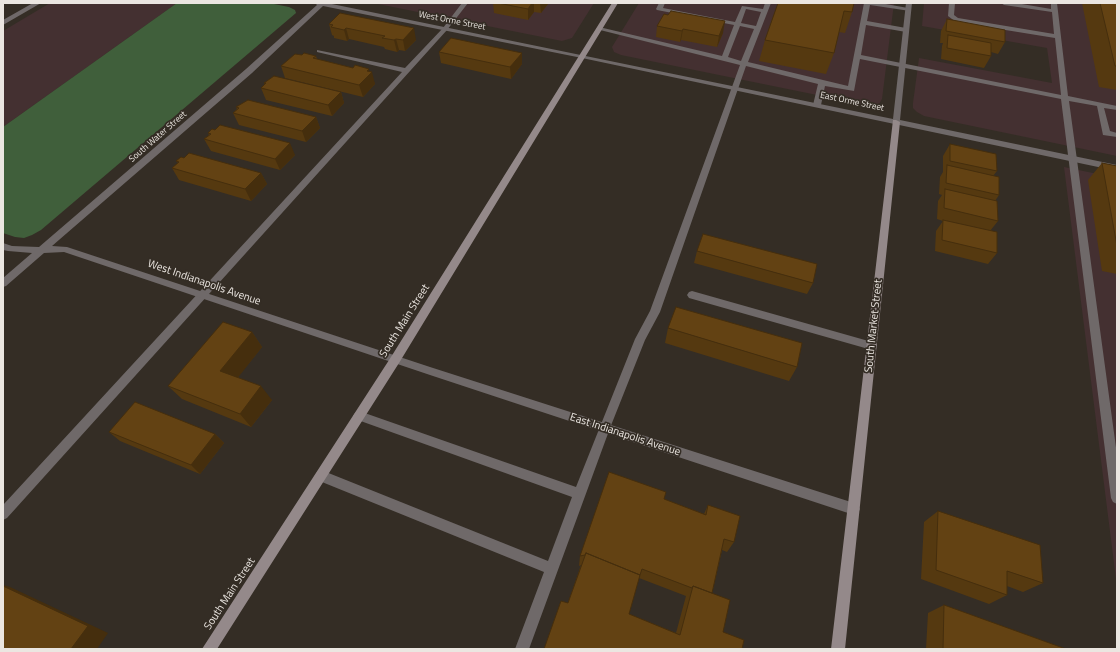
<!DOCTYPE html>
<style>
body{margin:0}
#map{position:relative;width:1120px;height:652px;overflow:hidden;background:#342d25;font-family:"Titillium Web",sans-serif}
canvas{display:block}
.frame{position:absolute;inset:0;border:4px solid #ebe6e1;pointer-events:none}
</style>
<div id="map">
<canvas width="1120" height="652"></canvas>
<div class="frame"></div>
</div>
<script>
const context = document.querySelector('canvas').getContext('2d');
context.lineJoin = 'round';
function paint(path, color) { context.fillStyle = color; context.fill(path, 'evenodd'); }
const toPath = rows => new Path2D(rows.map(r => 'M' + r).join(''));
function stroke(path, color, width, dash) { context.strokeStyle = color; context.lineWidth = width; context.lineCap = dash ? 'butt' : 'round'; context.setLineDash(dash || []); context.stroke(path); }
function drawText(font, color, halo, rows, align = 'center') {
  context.font = font + ' "Titillium Web",sans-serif'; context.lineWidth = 3.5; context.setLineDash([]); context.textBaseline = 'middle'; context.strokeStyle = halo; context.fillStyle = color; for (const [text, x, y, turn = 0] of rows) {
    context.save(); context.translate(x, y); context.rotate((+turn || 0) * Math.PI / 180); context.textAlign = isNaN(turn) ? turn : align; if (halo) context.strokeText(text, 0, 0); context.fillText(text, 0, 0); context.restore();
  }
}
const commercial = toPath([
 [50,3,177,3,3,127,3,31],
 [373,3,594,3,572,38,562,41],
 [639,3,894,3,882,99,879,104,871,106,621,55,614,52,612,47],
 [924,3,1117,3,1117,156,924,116,917,112,913,108,913,103,919,58,1052,83,1047,48,922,26],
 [1064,167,1117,178,1117,587]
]);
const green = toPath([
 [177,3,269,3,289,7,295,10,296,13,41,230,32,235,24,238,15,237,3,233,3,127]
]);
const lane = toPath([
 [462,3,468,3,447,30,7,518,3,520,3,505,402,72,317,52,317,50,405,68,443,28,462,3],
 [659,3,665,3,663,8,735,22,742,6,763,9,765,3,771,3,748,62,848,86,864,3,880,3,908,8,911,10,910,11,870,5,867,21,906,28,909,30,906,32,866,25,861,55,1061,95,1055,38,956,22,948,16,949,3,955,3,954,15,958,18,1054,34,1052,12,1004,5,1001,3,1016,3,1051,9,1051,3,1057,3,1068,96,1117,106,1117,110,1104,108,1110,131,1117,133,1117,137,1103,135,1097,106,1069,101,1117,455,1117,504,1113,502,1111,498,1061,99,860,59,854,91,825,86,821,105,817,107,813,105,818,84,746,66,660,312,645,340,610,428,529,649,515,649,544,572,317,480,315,476,317,472,321,470,548,561,572,497,355,419,353,416,355,413,359,411,576,487,635,339,650,311,740,65,596,29,599,27,722,56,734,25,657,10,656,9,659,3],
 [746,9,761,12,756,26,741,23,746,9],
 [740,26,754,29,741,61,728,57,740,26],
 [692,291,872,342,876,343,877,346,876,349,872,350,689,298,687,295,689,292,692,291]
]);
const street = toPath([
 [33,3,41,3,3,25,3,20,33,3],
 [315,3,327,3,893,119,906,3,912,3,900,120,1117,165,1117,171,582,58,323,6,252,73,52,246,67,247,430,367,854,503,858,505,860,509,858,513,854,515,430,375,64,252,44,253,6,286,3,287,3,278,32,253,8,251,3,250,3,243,12,246,39,247,246,69,317,5,315,3]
]);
const secondary = toPath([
 [612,3,618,3,399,363,217,649,202,649,391,357,612,3],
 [893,120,896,120,900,122,845,649,831,649,893,120]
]);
const wall = toPath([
 [493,3,547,3,548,4,541,13,534,12,528,20,494,13],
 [854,3,852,12,845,33,839,32,834,53,826,74,759,61,765,40],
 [1082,3,1117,3,1117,90,1099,87],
 [947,19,1005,42,998,54,991,52,991,56,984,68,941,59,942,46,943,43,940,43,941,31],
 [329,24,416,40,405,51,399,50,397,52,385,49,384,47,349,39,347,41,334,38,334,36,332,35],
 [657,26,723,33,717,47,681,40,680,42,656,37],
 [439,52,522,53,522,64,511,79,441,63],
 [302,55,316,56,317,59,370,72,375,84,363,97,285,78,281,66],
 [264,83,341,92,344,103,332,116,266,100,261,88,265,85],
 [236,107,316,117,320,128,306,142,239,125,233,113,237,109],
 [208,133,295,155,280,170,211,151,204,139,209,135],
 [950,144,997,171,993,176,999,195,995,201,998,221,990,231,997,253,988,264,935,251,936,231,943,221,937,219,938,201,942,195,939,194,940,177,943,172,943,156],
 [176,161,261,173,267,184,251,201,179,180,172,168,178,163],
 [1102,163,1117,166,1117,274,1102,271,1088,180],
 [697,251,813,283,807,294,694,263],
 [668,328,797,367,789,381,665,343],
 [252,332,262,347,238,377,272,400,251,427,182,399,168,386],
 [109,432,215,434,224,443,200,474,120,441],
 [664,499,704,514,708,505,734,542,727,552,722,550,712,593,723,632,544,649,568,603,581,565,579,566,580,556],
 [639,578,686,596,676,633,629,614],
 [938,511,1043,583,1023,592,1007,586,1007,595,989,604,921,579,924,522],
 [944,605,1066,649,926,649,928,613]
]);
const shadedWall = toPath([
 [532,3,534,3,534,12,528,20,528,9],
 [540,3,547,3,548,4,541,13],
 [725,21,723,33,717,47,719,36],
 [346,28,349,39,347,41,344,30],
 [414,28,416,40,405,51,403,40],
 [683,29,681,40,680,42,682,31],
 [396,39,399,50,397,52,394,40],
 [522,53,522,64,511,79,510,67],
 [369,69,370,74,372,72,375,84,363,97,359,85,367,71],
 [341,92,344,103,332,116,328,105],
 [316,117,320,128,306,142,302,131],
 [290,143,295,155,280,170,275,159],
 [261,173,267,184,251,201,245,189],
 [252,332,262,347,232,385,220,371],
 [261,386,272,400,251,427,240,414],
 [215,434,224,443,200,474,191,465],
 [3,585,10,587,108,633,97,649,71,649,3,586]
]);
const building = toPath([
 [498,3,532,3,528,9,498,3],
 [778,3,854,3,852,12,844,11,834,53,765,40,778,3],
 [1100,3,1117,3,1117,66,1115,66,1100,3],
 [671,11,725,21,719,36,683,29,682,31,657,26,664,14,668,15,671,11],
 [340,13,414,28,403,40,396,39,394,40,382,38,385,36,346,28,344,30,331,27,333,25,329,24,340,13],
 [947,19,1005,30,1005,42,946,31,947,19],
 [948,35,991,43,991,56,947,48,948,35],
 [451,38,522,53,510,67,439,52,451,38],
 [304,53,316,56,313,58,353,68,355,65,369,69,367,71,372,72,359,85,281,66,295,54,302,55,304,53],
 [274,76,341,92,328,105,261,88,266,83,264,83,274,76],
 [248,100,316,117,302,131,233,113,239,108,236,107,248,100],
 [220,125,290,143,275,159,204,139,211,134,208,133,212,129,215,130,220,125],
 [950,144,996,154,997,171,950,161,950,144],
 [189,153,261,173,245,189,172,168,179,162,176,161,181,157,184,158,189,153],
 [1102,163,1117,166,1117,246,1102,163],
 [947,165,999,177,999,195,946,183,947,165],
 [945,189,997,201,998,221,944,208,945,189],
 [943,220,997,232,997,253,942,240,943,220],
 [703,234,817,264,813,283,697,251,703,234],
 [676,307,802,343,797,367,668,328,676,307],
 [223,322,252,332,220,371,261,386,240,414,168,386,223,322],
 [135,402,215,434,191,465,109,432,135,402],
 [609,472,666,492,664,499,706,515,708,505,740,516,734,542,724,539,712,593,693,586,692,588,642,569,640,575,586,553,585,555,580,556,609,472],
 [938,511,1040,545,1043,583,1007,571,1007,595,936,570,938,511],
 [586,553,640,575,629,614,680,635,693,586,730,600,723,632,744,640,742,649,544,649,561,601,568,603,586,553],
 [3,586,88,626,71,649,3,649,3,586],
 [944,605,1066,649,943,649,944,605]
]);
const farStreetnames = [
 ["West Orme Street",452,21,11],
 ["East Orme Street",852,102,12],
 ["South Water Street",158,137,-41]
];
const streetNames = [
 ["West Indianapolis Avenue",204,283,19],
 ["South Main Street",405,321,-58],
 ["South Market Street",874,326,-84],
 ["East Indianapolis Avenue",625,435,18],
 ["South Main Street",230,594,-57]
];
paint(commercial, '#443031');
paint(green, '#405f3b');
paint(lane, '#6f6969');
paint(street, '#6f6969');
paint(secondary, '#94898a');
paint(wall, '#553910');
paint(shadedWall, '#452e0d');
paint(building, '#634213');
stroke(building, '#452e0d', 1);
drawText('9px', '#ebe6e1', '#342d25', farStreetnames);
drawText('11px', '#ebe6e1', '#342d25', streetNames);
</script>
